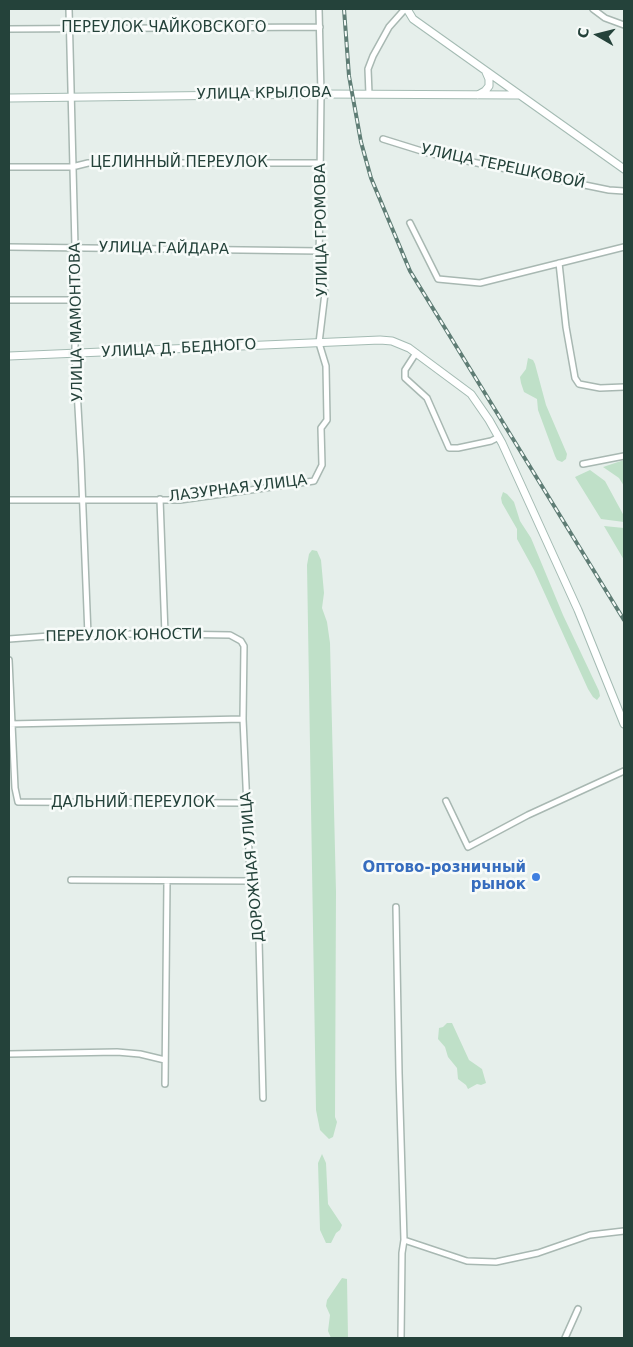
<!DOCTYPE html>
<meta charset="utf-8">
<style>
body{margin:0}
#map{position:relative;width:633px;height:1347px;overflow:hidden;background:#e6efeb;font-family:"DejaVu Sans",sans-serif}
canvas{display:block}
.frame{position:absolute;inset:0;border:10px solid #24423a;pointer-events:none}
.north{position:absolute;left:573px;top:10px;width:50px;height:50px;-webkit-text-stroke:4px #f7fbf9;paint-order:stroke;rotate:278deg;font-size:14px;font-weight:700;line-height:20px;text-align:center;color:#24423a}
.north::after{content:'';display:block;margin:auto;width:18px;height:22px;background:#24423a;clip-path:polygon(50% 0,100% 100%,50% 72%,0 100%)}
</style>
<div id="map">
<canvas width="633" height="1347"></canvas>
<div class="frame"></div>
<div class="north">С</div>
</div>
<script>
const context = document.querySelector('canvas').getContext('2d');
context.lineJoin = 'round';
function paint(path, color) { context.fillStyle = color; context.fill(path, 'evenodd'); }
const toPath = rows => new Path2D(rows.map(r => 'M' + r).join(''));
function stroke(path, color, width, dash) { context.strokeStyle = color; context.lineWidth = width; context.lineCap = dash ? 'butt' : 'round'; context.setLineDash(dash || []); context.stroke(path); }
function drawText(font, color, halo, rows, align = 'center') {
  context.font = font + ' "DejaVu Sans",sans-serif'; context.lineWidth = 5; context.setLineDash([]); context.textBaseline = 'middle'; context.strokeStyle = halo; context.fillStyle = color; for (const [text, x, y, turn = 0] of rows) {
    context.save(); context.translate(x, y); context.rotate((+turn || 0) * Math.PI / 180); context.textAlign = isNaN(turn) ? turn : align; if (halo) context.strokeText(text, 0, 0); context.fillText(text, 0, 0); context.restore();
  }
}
const green = toPath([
 [528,358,533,360,535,364,546,405,567,454,566,459,562,462,557,460,555,456,538,410,537,399,524,392,521,383,520,377,526,369],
 [624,460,624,486,619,478,603,467],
 [590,470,605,481,624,516,624,522,601,519,575,477],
 [503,492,507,494,514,502,520,521,531,538,563,615,599,691,600,696,597,700,593,697,588,689,534,570,517,539,517,529,502,503,501,498],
 [604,526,624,528,624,560],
 [312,550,317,551,321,560,324,593,322,608,327,622,330,643,336,892,335,1117,337,1122,333,1137,329,1139,320,1130,316,1110,307,565,309,554],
 [447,1023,452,1023,469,1060,482,1069,486,1083,481,1085,477,1084,468,1089,466,1085,458,1079,457,1068,448,1057,445,1047,438,1039,439,1028,443,1027],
 [322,1154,326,1163,328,1204,342,1225,340,1230,336,1233,331,1243,326,1243,320,1230,318,1163],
 [342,1278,347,1279,348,1338,331,1338,328,1331,330,1315,326,1306,327,1300]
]);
const street = toPath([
 [69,9,75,247,75,354,81,460,88,635],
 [593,9,605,18,624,25],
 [9,29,320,27],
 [369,94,368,69,373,56,389,27,405,9],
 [383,139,428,153,609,190,624,191],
 [9,167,72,167,88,163,320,163],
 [410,223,438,279,480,283,624,247],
 [9,247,320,251],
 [559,263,566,327,575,378,579,384,600,388,624,387],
 [9,300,74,300],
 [416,353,405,370,405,378,427,398,449,448,458,448,491,441,499,437],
 [583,464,624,456],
 [160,499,165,634],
 [9,500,180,500,314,481,322,465,321,428,327,420,326,366,319,343,325,293,319,265,321,94,319,9],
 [9,639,76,634,165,634,230,635,241,641,244,646,243,719,250,874,259,940,263,1098],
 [9,660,15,788,18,802,247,803],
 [9,724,243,719],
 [446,801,468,847,528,815,624,771],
 [71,880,251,881],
 [396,907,399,1073,404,1240],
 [9,1054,117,1052,140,1054,165,1060],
 [165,1084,167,881],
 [401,1338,402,1253,404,1240,467,1261,496,1262,538,1253,590,1235,624,1231],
 [565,1338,578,1309]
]);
const secondary = toPath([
 [407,9,413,19,624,169],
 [478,95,485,91,489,86,489,79,486,72],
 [9,98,321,94,519,95],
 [9,356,380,340,392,341,409,348,471,394,489,420,502,443,578,610,624,724]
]);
const rail = toPath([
 [344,9,349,76,361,142,371,178,410,271,624,620]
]);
const markers = [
 [536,877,5,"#3f7fe0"]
];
const streetNames = [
 ["ПЕРЕУЛОК ЧАЙКОВСКОГО",164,28],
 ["УЛИЦА КРЫЛОВА",264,94,-1],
 ["ЦЕЛИННЫЙ ПЕРЕУЛОК",179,163],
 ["УЛИЦА ТЕРЕШКОВОЙ",503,167,12],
 ["УЛИЦА ГРОМОВА",322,230,-91],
 ["УЛИЦА ГАЙДАРА",164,249,1],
 ["УЛИЦА МАМОНТОВА",77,322,-91],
 ["УЛИЦА Д. БЕДНОГО",179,349,-3],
 ["ЛАЗУРНАЯ УЛИЦА",238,489,-7],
 ["ПЕРЕУЛОК ЮНОСТИ",124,636,-1],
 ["ДАЛЬНИЙ ПЕРЕУЛОК",133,803],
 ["ДОРОЖНАЯ УЛИЦА",253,867,-95]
];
const shopNames = [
 ["Оптово-розничный",526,868],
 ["рынок",526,885]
];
paint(green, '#bfe0c8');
stroke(street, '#a8b8b2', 8);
stroke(secondary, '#a4bbb3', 9);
stroke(street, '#fff', 5);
stroke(secondary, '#fff', 7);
stroke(rail, '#5f7d75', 4);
stroke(rail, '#f7fbf9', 2, [5.5]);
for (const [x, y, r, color] of markers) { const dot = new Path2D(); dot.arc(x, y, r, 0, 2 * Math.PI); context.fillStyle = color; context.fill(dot); stroke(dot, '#f7fbf9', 2); }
drawText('15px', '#24423a', '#f7fbf9', streetNames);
drawText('bold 15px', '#366cbe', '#f7fbf9', shopNames, 'right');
</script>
